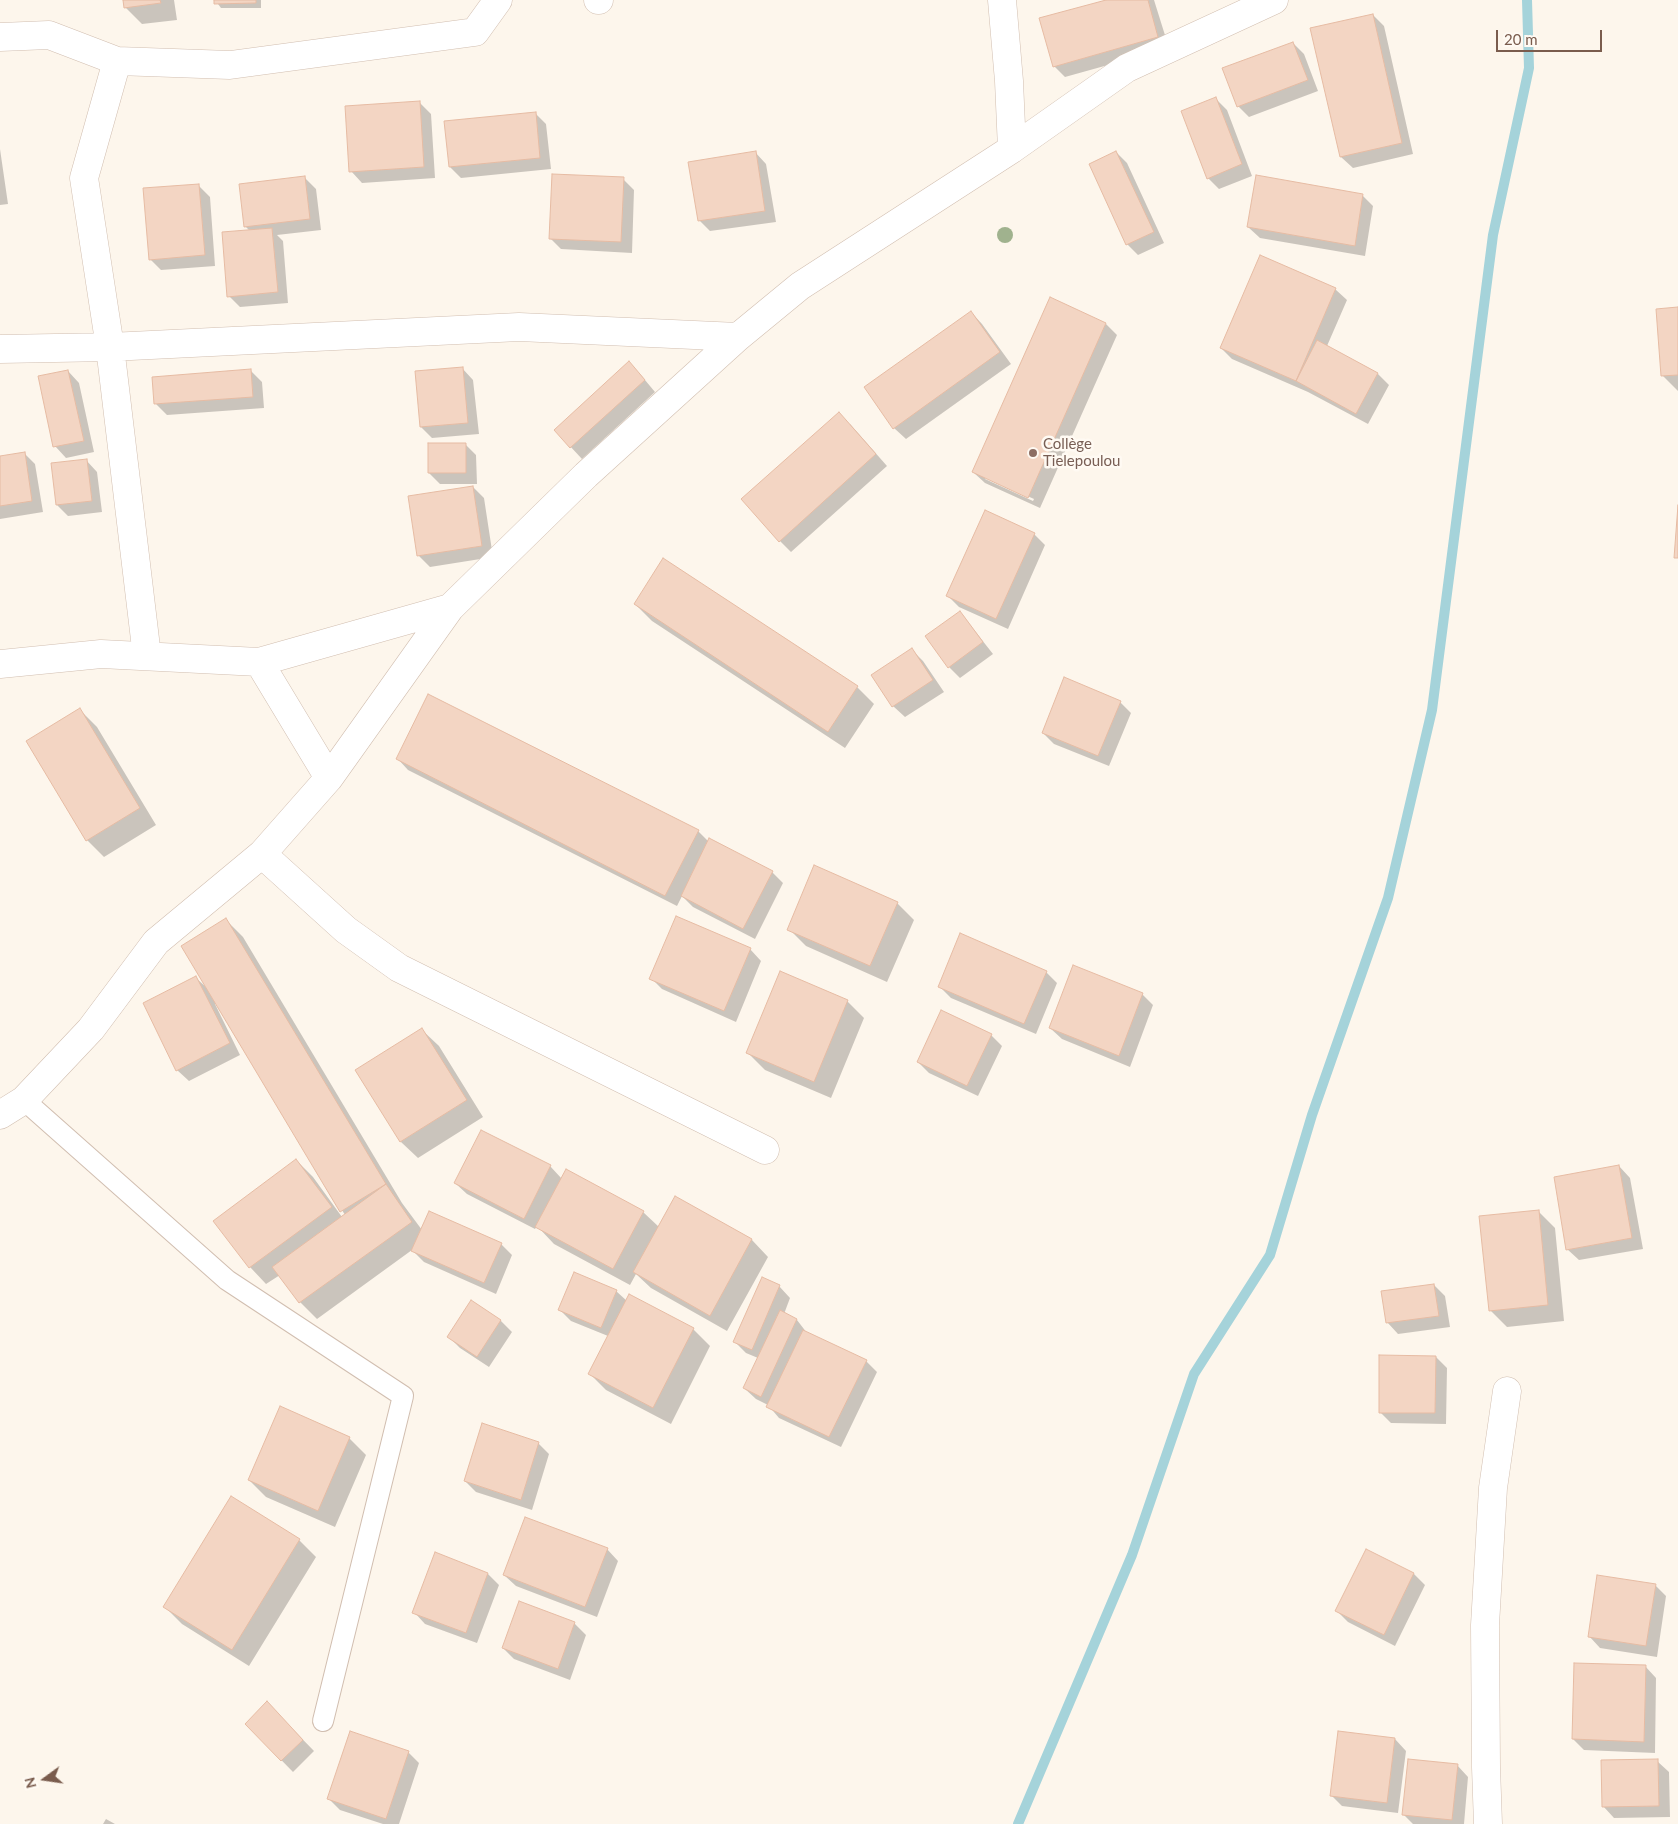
<!DOCTYPE html>
<meta charset="utf-8">
<style>
body{margin:0}
#map{position:relative;width:1678px;height:1824px;overflow:hidden;background:#fdf6ec;font-family:Lato,sans-serif}
canvas{display:block}
.north{position:absolute;left:20px;top:1754px;width:50px;height:50px;-webkit-text-stroke:4px #fffaf3;paint-order:stroke;rotate:256deg;font-size:14px;font-weight:700;line-height:20px;text-align:center;color:#7a5c4d}
.north::after{content:'';display:block;margin:auto;width:18px;height:22px;background:#7a5c4d;clip-path:polygon(50% 0,100% 100%,50% 72%,0 100%)}
.scale{position:absolute;left:1496px;top:30px;width:106px;height:22px;box-sizing:border-box;border:2px solid #7a5c4d;border-top:0;padding-left:6px;font-size:15px;line-height:18px;white-space:nowrap;color:#7a5c4d;-webkit-text-stroke:4px #fffaf3;paint-order:stroke}
</style>
<div id="map">
<canvas width="1678" height="1824"></canvas>
<div class="north">N</div>
<div class="scale">20 m</div>
</div>
<script>
const context = document.querySelector('canvas').getContext('2d');
context.lineJoin = 'round';
function paint(path, color) { context.fillStyle = color; context.fill(path, 'evenodd'); }
const toPath = rows => new Path2D(rows.map(r => 'M' + r).join(''));
function stroke(path, color, width, dash) { context.strokeStyle = color; context.lineWidth = width; context.lineCap = dash ? 'butt' : 'round'; context.setLineDash(dash || []); context.stroke(path); }
function drawText(font, color, halo, rows, align = 'center') {
  context.font = font + ' Lato,sans-serif'; context.lineWidth = 5; context.setLineDash([]); context.textBaseline = 'middle'; context.strokeStyle = halo; context.fillStyle = color; for (const [text, x, y, turn = 0] of rows) {
    context.save(); context.translate(x, y); context.rotate((+turn || 0) * Math.PI / 180); context.textAlign = isNaN(turn) ? turn : align; if (halo) context.strokeText(text, 0, 0); context.fillText(text, 0, 0); context.restore();
  }
}
const shadow = toPath([
 [124,0,174,0,177,20,142,24,125,7],
 [215,0,261,0,261,8,221,8],
 [1110,0,1154,0,1169,48,1065,77,1054,66],
 [1373,15,1384,26,1413,154,1353,168,1341,157,1312,29],
 [1293,43,1304,54,1318,91,1249,117,1238,106],
 [1216,99,1227,110,1252,176,1219,189,1208,178],
 [420,103,431,114,435,178,362,183,351,171],
 [535,113,546,124,551,169,461,178,450,167],
 [0,149,8,204,0,205],
 [755,152,766,164,776,222,710,231,699,220],
 [1116,152,1127,163,1164,243,1138,255,1127,244],
 [305,178,316,189,321,230,277,235,283,241,288,303,240,307,229,296,250,231,245,226],
 [623,179,634,190,632,253,561,249,550,238],
 [198,185,210,197,215,266,161,270,150,259],
 [1362,195,1373,206,1365,256,1260,238,1248,227],
 [1335,289,1347,300,1327,346,1378,374,1389,385,1368,424,1308,392,1232,359,1221,348],
 [1678,308,1678,391,1662,375],
 [971,312,982,324,1011,364,906,439,894,428],
 [1106,324,1117,335,1040,508,985,483,973,472],
 [985,477,1034,499,1033,501,985,479],
 [462,368,473,380,479,434,432,438,421,427],
 [68,371,79,383,94,452,66,458,55,446],
 [251,371,262,382,264,408,167,415,156,404],
 [640,374,655,392,582,459,555,430],
 [850,424,887,466,791,552,780,541],
 [465,444,476,455,477,484,440,484,429,473],
 [24,453,35,464,43,512,0,519,0,457],
 [86,460,97,472,102,512,68,516,57,505],
 [473,487,484,498,493,557,430,567,419,556],
 [1034,534,1045,545,1008,629,959,607,948,596],
 [635,604,857,687,874,704,845,748,652,621],
 [960,612,993,654,960,678,949,667],
 [912,650,923,661,944,692,905,717,893,706,873,675],
 [1120,702,1131,713,1109,766,1054,744,1043,733],
 [80,710,97,727,156,825,104,857,87,840],
 [397,758,698,831,709,842,772,872,783,883,755,939,693,907,682,896,677,906,408,770],
 [897,903,914,920,887,982,806,946,789,929],
 [226,920,243,937,402,1203,422,1230,501,1244,512,1255,496,1294,424,1262,412,1250,317,1319,300,1302,280,1275,266,1284,250,1267,296,1160,313,1177,342,1217,345,1215,217,1003,215,1004,240,1055,189,1081,177,1070,196,978,207,988],
 [750,949,761,961,736,1022,662,989,651,978],
 [1046,972,1057,983,1036,1034,951,998,940,987],
 [1142,994,1153,1005,1130,1067,1062,1039,1050,1028],
 [847,1001,864,1018,831,1098,765,1070,748,1053],
 [422,1030,439,1046,483,1117,418,1158,401,1142],
 [991,1035,1002,1046,978,1096,929,1073,918,1062],
 [550,1166,562,1179,643,1212,659,1227,675,1197,752,1240,768,1257,727,1331,651,1288,636,1274,630,1285,554,1244,537,1226,535,1229,467,1194,455,1183],
 [1619,1166,1630,1178,1643,1249,1579,1260,1567,1249],
 [1538,1211,1555,1228,1564,1321,1507,1327,1490,1310],
 [1434,1285,1445,1296,1450,1327,1398,1334,1387,1322],
 [779,1286,790,1298,784,1314,797,1320,807,1333,866,1361,877,1372,841,1447,779,1418,768,1405,756,1399,744,1388,758,1358,746,1353,735,1342],
 [616,1291,627,1301,693,1329,710,1346,671,1424,606,1390,589,1373,608,1336,571,1321,560,1310],
 [500,1320,512,1332,489,1367,460,1348,449,1337],
 [1436,1357,1447,1368,1446,1424,1391,1423,1380,1412],
 [349,1438,366,1455,335,1527,266,1497,249,1480],
 [538,1443,549,1454,532,1510,476,1492,465,1481],
 [299,1540,316,1557,249,1666,182,1624,165,1607],
 [607,1549,618,1561,597,1617,516,1586,504,1575],
 [1367,1551,1414,1574,1425,1585,1395,1646,1348,1622,1337,1611],
 [488,1574,499,1585,477,1643,425,1624,414,1612],
 [1655,1585,1666,1596,1657,1657,1600,1648,1589,1636],
 [520,1603,575,1624,586,1635,570,1680,514,1659,503,1648],
 [1645,1666,1656,1678,1655,1753,1584,1750,1573,1739],
 [278,1714,314,1751,293,1772,246,1724],
 [1395,1739,1406,1751,1398,1813,1342,1806,1331,1795],
 [408,1752,419,1763,399,1824,383,1824,340,1810,329,1799],
 [1657,1761,1669,1772,1670,1817,1614,1818,1603,1806],
 [1457,1765,1468,1777,1464,1824,1413,1824,1404,1815],
 [106,1819,115,1824,103,1824]
]);
const stream = toPath([
 [1018,1824,1132,1555,1194,1374,1270,1255,1312,1115,1388,898,1432,710,1493,235,1529,68,1527,0]
]);
const building = toPath([
 [123,0,160,0,161,3,124,8,123,0],
 [214,0,256,0,256,3,214,4,214,0],
 [1106,0,1148,0,1158,37,1053,67,1039,18,1106,0],
 [1373,14,1402,143,1340,157,1310,28,1373,14],
 [1293,42,1308,80,1237,107,1222,68,1293,42],
 [1216,97,1242,164,1207,179,1181,111,1216,97],
 [420,101,424,167,349,172,345,106,420,101],
 [536,112,540,158,449,167,444,121,536,112],
 [756,151,765,211,698,221,688,162,756,151],
 [1116,151,1154,232,1126,245,1089,164,1116,151],
 [552,174,624,177,621,242,549,239,552,174],
 [1256,175,1363,194,1355,246,1247,227,1256,175],
 [305,176,310,219,244,227,239,184,305,176],
 [199,184,205,255,149,260,143,188,199,184],
 [272,228,278,292,227,297,222,232,272,228],
 [1260,255,1336,288,1296,381,1220,348,1260,255],
 [1050,297,1106,323,1028,498,972,472,1050,297],
 [1678,307,1678,375,1661,376,1656,309,1678,307],
 [971,311,1000,352,893,429,864,387,971,311],
 [1317,340,1378,373,1356,414,1296,381,1317,340],
 [629,361,645,380,570,448,554,430,629,361],
 [463,367,468,423,420,427,415,371,463,367],
 [251,369,253,397,154,404,152,377,251,369],
 [68,370,84,441,53,447,38,376,68,370],
 [839,412,876,454,779,542,741,499,839,412],
 [428,443,466,443,466,473,428,473,428,443],
 [25,452,32,501,0,506,0,456,25,452],
 [87,459,92,501,56,505,51,463,87,459],
 [473,486,482,546,417,556,408,496,473,486],
 [1678,505,1678,558,1674,558,1678,505],
 [985,510,1035,533,996,619,946,596,985,510],
 [663,558,858,686,828,732,634,604,663,558],
 [960,611,983,642,948,668,925,636,960,611],
 [912,648,933,680,892,707,871,675,912,648],
 [1064,677,1121,701,1098,756,1042,733,1064,677],
 [428,694,699,830,665,896,396,759,428,694],
 [80,708,140,808,86,841,26,741,80,708],
 [709,838,773,871,743,929,681,896,709,838],
 [814,865,898,902,870,966,787,930,814,865],
 [676,916,751,948,724,1011,649,979,676,916],
 [226,918,386,1184,340,1212,181,946,226,918],
 [960,933,1047,971,1024,1024,938,987,960,933],
 [1073,965,1143,993,1119,1056,1049,1028,1073,965],
 [780,971,848,1000,814,1082,746,1053,780,971],
 [196,976,230,1043,176,1071,143,1003,196,976],
 [941,1010,992,1034,967,1086,917,1062,941,1010],
 [422,1028,467,1100,400,1142,355,1070,422,1028],
 [481,1130,551,1165,524,1219,454,1183,481,1130],
 [296,1159,332,1207,249,1268,213,1221,296,1159],
 [1619,1165,1632,1238,1566,1250,1554,1177,1619,1165],
 [566,1169,644,1211,613,1269,535,1227,566,1169],
 [386,1184,412,1222,299,1303,272,1267,386,1184],
 [675,1196,752,1239,710,1316,633,1272,675,1196],
 [1539,1210,1548,1305,1489,1311,1479,1216,1539,1210],
 [429,1211,502,1243,484,1283,411,1251,429,1211],
 [574,1272,617,1290,601,1328,558,1310,574,1272],
 [762,1277,780,1285,752,1350,733,1342,762,1277],
 [1434,1284,1439,1316,1386,1323,1381,1291,1434,1284],
 [629,1294,694,1328,653,1408,588,1374,629,1294],
 [471,1300,501,1320,477,1357,447,1337,471,1300],
 [780,1310,797,1319,761,1397,743,1388,780,1310],
 [803,1330,867,1360,829,1437,766,1407,803,1330],
 [1379,1355,1436,1356,1435,1413,1379,1413,1379,1355],
 [280,1406,350,1437,318,1511,248,1480,280,1406],
 [482,1423,539,1442,521,1500,464,1481,482,1423],
 [231,1496,300,1539,232,1650,163,1607,231,1496],
 [525,1517,608,1548,585,1607,503,1575,525,1517],
 [1366,1549,1414,1573,1384,1635,1335,1611,1366,1549],
 [435,1552,488,1573,466,1633,412,1613,435,1552],
 [1597,1575,1656,1584,1646,1646,1588,1637,1597,1575],
 [519,1601,575,1622,558,1669,502,1648,519,1601],
 [1574,1663,1646,1665,1644,1742,1572,1739,1574,1663],
 [267,1701,303,1740,281,1761,245,1724,267,1701],
 [350,1731,409,1751,386,1819,327,1799,350,1731],
 [1338,1731,1395,1738,1387,1803,1330,1796,1338,1731],
 [1408,1759,1458,1764,1452,1820,1402,1815,1408,1759],
 [1658,1759,1659,1806,1602,1807,1601,1760,1658,1759]
]);
const service = toPath([
 [24,1100,227,1280,403,1396,323,1721]
]);
const minor = toPath([
 [598,0,599,0],
 [1002,0,1009,81,1012,149],
 [0,37,49,35,117,61,230,65,475,32,498,0],
 [117,61,84,178,110,347,147,656],
 [0,349,110,347,519,327,738,337],
 [259,662,329,778],
 [0,664,101,654,259,662,450,608],
 [262,854,346,930,399,968,765,1150],
 [0,1115,24,1100,91,1029,156,942,262,854,329,778,450,608,586,475,738,337,800,286,1012,149,1127,68,1274,0],
 [1488,1824,1486,1767,1485,1625,1493,1488,1507,1391]
]);
const trees = [
 [1005,235]
];
const markers = [
 [1033,453,5,"#8d6e63"]
];
const educationNames = [
 ["Collège",1043,444],
 ["Tielepoulou",1043,461]
];
paint(shadow, '#0003');
stroke(stream, '#a5d3da', 10);
paint(building, '#f3d5c3');
stroke(building, '#e6bba3', 1);
stroke(service, '#d1beb0', 22);
stroke(minor, '#d1beb0', 29);
stroke(service, '#fff', 20);
stroke(minor, '#fff', 28);
context.fillStyle = '#a0b28e';
for (const [x, y] of trees) { context.beginPath(); context.arc(x, y, 8, 0, 2 * Math.PI); context.fill(); }
for (const [x, y, r, color] of markers) { const dot = new Path2D(); dot.arc(x, y, r, 0, 2 * Math.PI); context.fillStyle = color; context.fill(dot); stroke(dot, '#fffaf3', 2); }
drawText('15px', '#785e54', '#fffaf3', educationNames, 'left');
</script>
